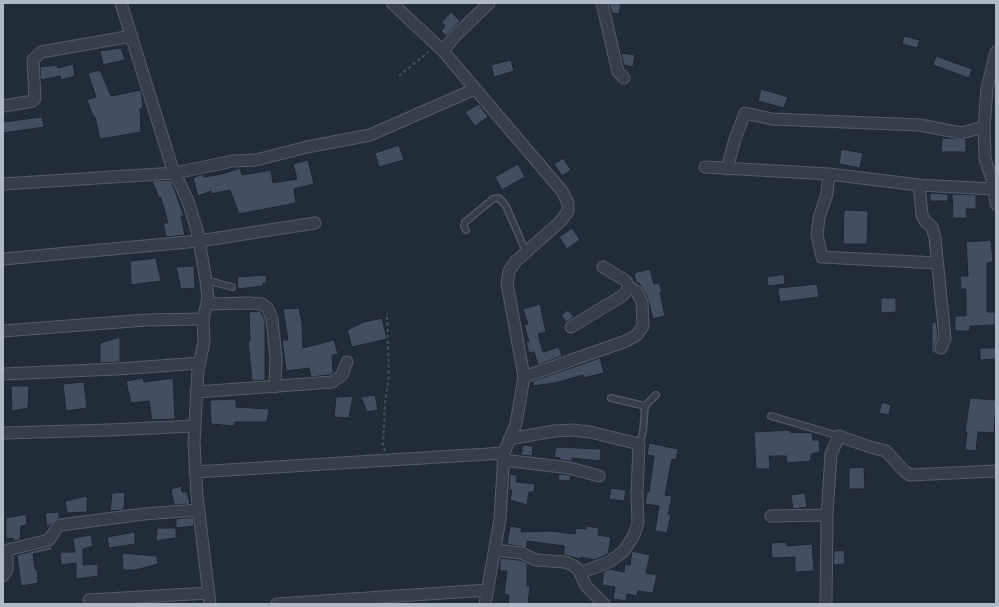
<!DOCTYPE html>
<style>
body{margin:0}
#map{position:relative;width:999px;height:607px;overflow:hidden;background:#222c39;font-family:Jost,sans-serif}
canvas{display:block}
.frame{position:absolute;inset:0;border:4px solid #b0b9c6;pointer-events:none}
</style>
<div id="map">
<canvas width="999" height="607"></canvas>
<div class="frame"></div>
</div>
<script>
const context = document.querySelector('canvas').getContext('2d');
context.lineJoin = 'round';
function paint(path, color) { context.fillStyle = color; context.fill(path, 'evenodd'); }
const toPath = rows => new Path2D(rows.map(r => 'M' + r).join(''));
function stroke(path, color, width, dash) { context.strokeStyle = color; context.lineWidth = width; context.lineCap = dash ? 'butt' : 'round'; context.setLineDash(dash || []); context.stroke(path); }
const building = toPath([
 [609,3,621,3,619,14,612,13,609,3],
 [451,12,460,21,446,36,441,31,445,26,442,22,451,12],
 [904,36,920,40,917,48,902,44,904,36],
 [121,48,125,60,103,65,100,51,121,48],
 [621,53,635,55,633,67,624,65,621,53],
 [936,56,972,69,969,78,933,65,936,56],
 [511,60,514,71,494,77,491,65,511,60],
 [73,64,75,76,61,80,60,76,41,80,40,67,57,65,58,68,73,64],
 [100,70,111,96,141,90,143,108,140,109,141,132,100,139,95,117,94,118,87,100,96,97,88,73,100,70],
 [761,89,788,97,784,108,758,101,761,89],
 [479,104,488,117,475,126,465,112,479,104],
 [42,117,44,127,3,133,3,122,42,117],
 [942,138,966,139,966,152,941,152,942,138],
 [399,145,404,160,379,167,375,153,399,145],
 [841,149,863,153,860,168,839,164,841,149],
 [563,158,571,170,562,176,554,164,563,158],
 [308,160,314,184,294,189,296,203,239,214,230,190,211,194,211,191,198,196,193,178,203,174,204,177,222,174,240,168,242,175,271,170,273,183,297,179,293,164,308,160],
 [518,164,525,177,502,190,495,177,518,164],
 [171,180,184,216,181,216,185,235,166,237,163,223,168,223,161,198,159,198,152,181,171,180],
 [930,193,948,194,948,201,930,201,930,193],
 [952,194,976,195,976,209,966,209,967,218,953,218,952,194],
 [844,210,868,211,867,244,843,244,844,210],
 [572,228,580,240,567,249,559,237,572,228],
 [991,240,993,262,987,263,987,312,995,312,995,325,970,326,970,331,955,331,955,316,966,316,966,289,961,289,960,276,968,276,966,242,991,240],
 [156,258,161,281,131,285,130,261,156,258],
 [194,266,195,288,181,289,176,267,194,266],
 [650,269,654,284,659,283,662,292,660,293,665,316,653,319,647,296,639,283,636,283,634,273,650,269],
 [784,274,785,284,768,286,767,277,784,274],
 [266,275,267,283,263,283,263,286,238,289,237,277,266,275],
 [817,284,819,297,780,302,778,288,817,284],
 [881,298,896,298,896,312,881,313,881,298],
 [540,304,546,332,538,334,543,352,559,347,562,356,538,365,534,352,529,353,526,342,529,342,524,325,528,324,523,309,540,304],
 [299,308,302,322,303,348,334,340,338,354,332,355,333,373,330,375,311,377,309,368,286,371,282,340,288,340,283,309,299,308],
 [568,310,574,317,566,322,561,315,568,310],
 [260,311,265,320,265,380,252,381,248,341,250,341,249,312,260,311],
 [382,318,387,339,352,347,347,330,364,322,382,318],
 [932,322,936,322,938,337,934,349,937,353,932,353,932,322],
 [120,337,120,362,100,363,100,343,120,337],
 [980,348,996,348,996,359,980,360,980,348],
 [600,358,604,373,583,378,583,375,555,383,533,386,533,381,600,358],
 [143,378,144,382,173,378,175,419,152,420,149,401,131,403,126,381,143,378],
 [84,382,87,408,66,411,63,384,84,382],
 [11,386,29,386,28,408,12,411,11,386],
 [375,395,378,410,367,412,361,397,375,395],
 [353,396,349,418,334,417,336,397,353,396],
 [970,398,996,400,994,433,978,432,976,451,965,450,967,432,965,432,970,398],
 [236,399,236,407,269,409,267,422,235,422,235,426,211,424,210,400,236,399],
 [882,402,891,405,889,415,879,413,882,402],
 [790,430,790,432,812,433,813,440,819,440,820,452,811,454,811,461,787,463,786,456,769,456,770,469,756,469,754,432,790,430],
 [649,443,678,449,676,460,672,459,665,495,672,496,668,514,671,515,667,533,655,531,659,506,645,504,647,492,649,492,654,456,647,455,649,443],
 [523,445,533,446,532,456,521,455,523,445],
 [556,447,601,449,600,461,572,458,572,461,560,460,560,458,554,457,556,447],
 [864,467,865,489,849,489,849,468,864,467],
 [510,474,517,475,516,482,535,484,534,492,529,492,527,505,510,500,512,490,509,490,510,474],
 [559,474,571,475,570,481,558,480,559,474],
 [181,486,182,492,187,492,190,504,174,505,171,489,181,486],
 [611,488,626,490,624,501,609,499,611,488],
 [125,492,124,510,110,511,112,493,125,492],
 [805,493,807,507,793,509,791,495,805,493],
 [87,496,87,512,67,513,65,501,87,496],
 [59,512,59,518,47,527,45,513,59,512],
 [26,514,27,525,21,526,20,540,14,541,13,538,6,539,6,518,26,514],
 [193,517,194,526,176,528,176,519,193,517],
 [510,526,522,528,521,532,551,531,575,534,576,528,586,529,587,526,599,528,598,535,611,537,608,554,595,560,581,557,581,559,564,555,564,546,527,541,527,548,507,544,510,526],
 [157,528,176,528,176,538,156,541,157,528],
 [135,532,135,544,109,548,107,537,135,532],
 [91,535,93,546,83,549,83,565,98,564,98,576,76,579,76,563,61,565,60,552,75,552,73,538,91,535],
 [787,542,787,546,812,544,814,571,795,572,795,557,772,558,771,543,787,542],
 [52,546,52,550,33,554,35,569,37,569,38,583,21,586,17,555,52,546],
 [844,550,845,564,833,565,834,551,844,550],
 [632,551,650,555,646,573,657,575,653,593,638,591,637,596,627,594,626,601,613,599,615,587,602,585,604,571,610,569,624,572,625,564,630,565,632,551],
 [122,553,157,556,158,564,136,570,123,570,122,553],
 [500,558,519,560,527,563,527,586,530,586,528,604,508,604,509,595,504,594,507,571,500,571,500,558]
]);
const path = toPath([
 [399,76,428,52],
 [385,451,383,445,385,404,389,376,387,313]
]);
const lane = toPath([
 [466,230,464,226,465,222,493,199,499,198,506,206,526,252],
 [206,280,232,287],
 [611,398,645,406],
 [771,416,839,436],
 [639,444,643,432,645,406,656,395]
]);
const street = toPath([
 [121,3,172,167,188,201,197,230,206,280,208,299,203,319,204,342,198,369,194,442,197,496,210,604],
 [392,3,443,51,562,191,568,203,568,211,561,221,516,261,509,271,507,283,524,377,516,424,504,453,500,519,485,604],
 [602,3,618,72,624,78],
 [443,51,455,36,489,3],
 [996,52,987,88,984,127,985,159,992,179,996,204],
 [3,106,33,101,35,98,33,60,41,52,132,36],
 [705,167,829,174,919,185,993,189],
 [727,169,735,139,745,113,772,119,920,125,961,133,984,127],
 [829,174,827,194,819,218,817,235,822,257,937,263],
 [3,184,175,173,233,161,256,160,307,147,370,135,475,89],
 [919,185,922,215,925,221,932,227,935,238,945,338,941,348],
 [3,259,199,241,315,223],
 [208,304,249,303,262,304,268,309,272,320,276,358,275,387],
 [571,327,622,296,627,291,628,286,626,281,603,267],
 [3,331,146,320,203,319],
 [3,374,117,369,200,363],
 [524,377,626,341,637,335,643,326,642,302,637,292,628,286],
 [196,392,332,382,342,375,347,362],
 [3,433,109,430,194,426],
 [509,439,554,431,572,430,590,432,639,444,637,494,638,523,634,535,624,551,616,557,609,562,580,573],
 [503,460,570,468,599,476],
 [195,472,504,453],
 [771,516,827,515,831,454,839,436,867,446,886,451,904,471,910,475,996,471],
 [495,550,521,553,536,560,565,562,572,565,578,569,586,586,604,604],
 [3,576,7,570,7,550,49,540,58,526,61,525,144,514,198,510],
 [89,600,208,593],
 [277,604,488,590],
 [826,604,827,515]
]);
paint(building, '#434f5e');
stroke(building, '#1d2530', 1);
stroke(lane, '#535c67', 8);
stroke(street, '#535c67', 13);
stroke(path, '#425558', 2, [3, 3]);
stroke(lane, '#363e4a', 5.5);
stroke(street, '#363e4a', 11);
</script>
